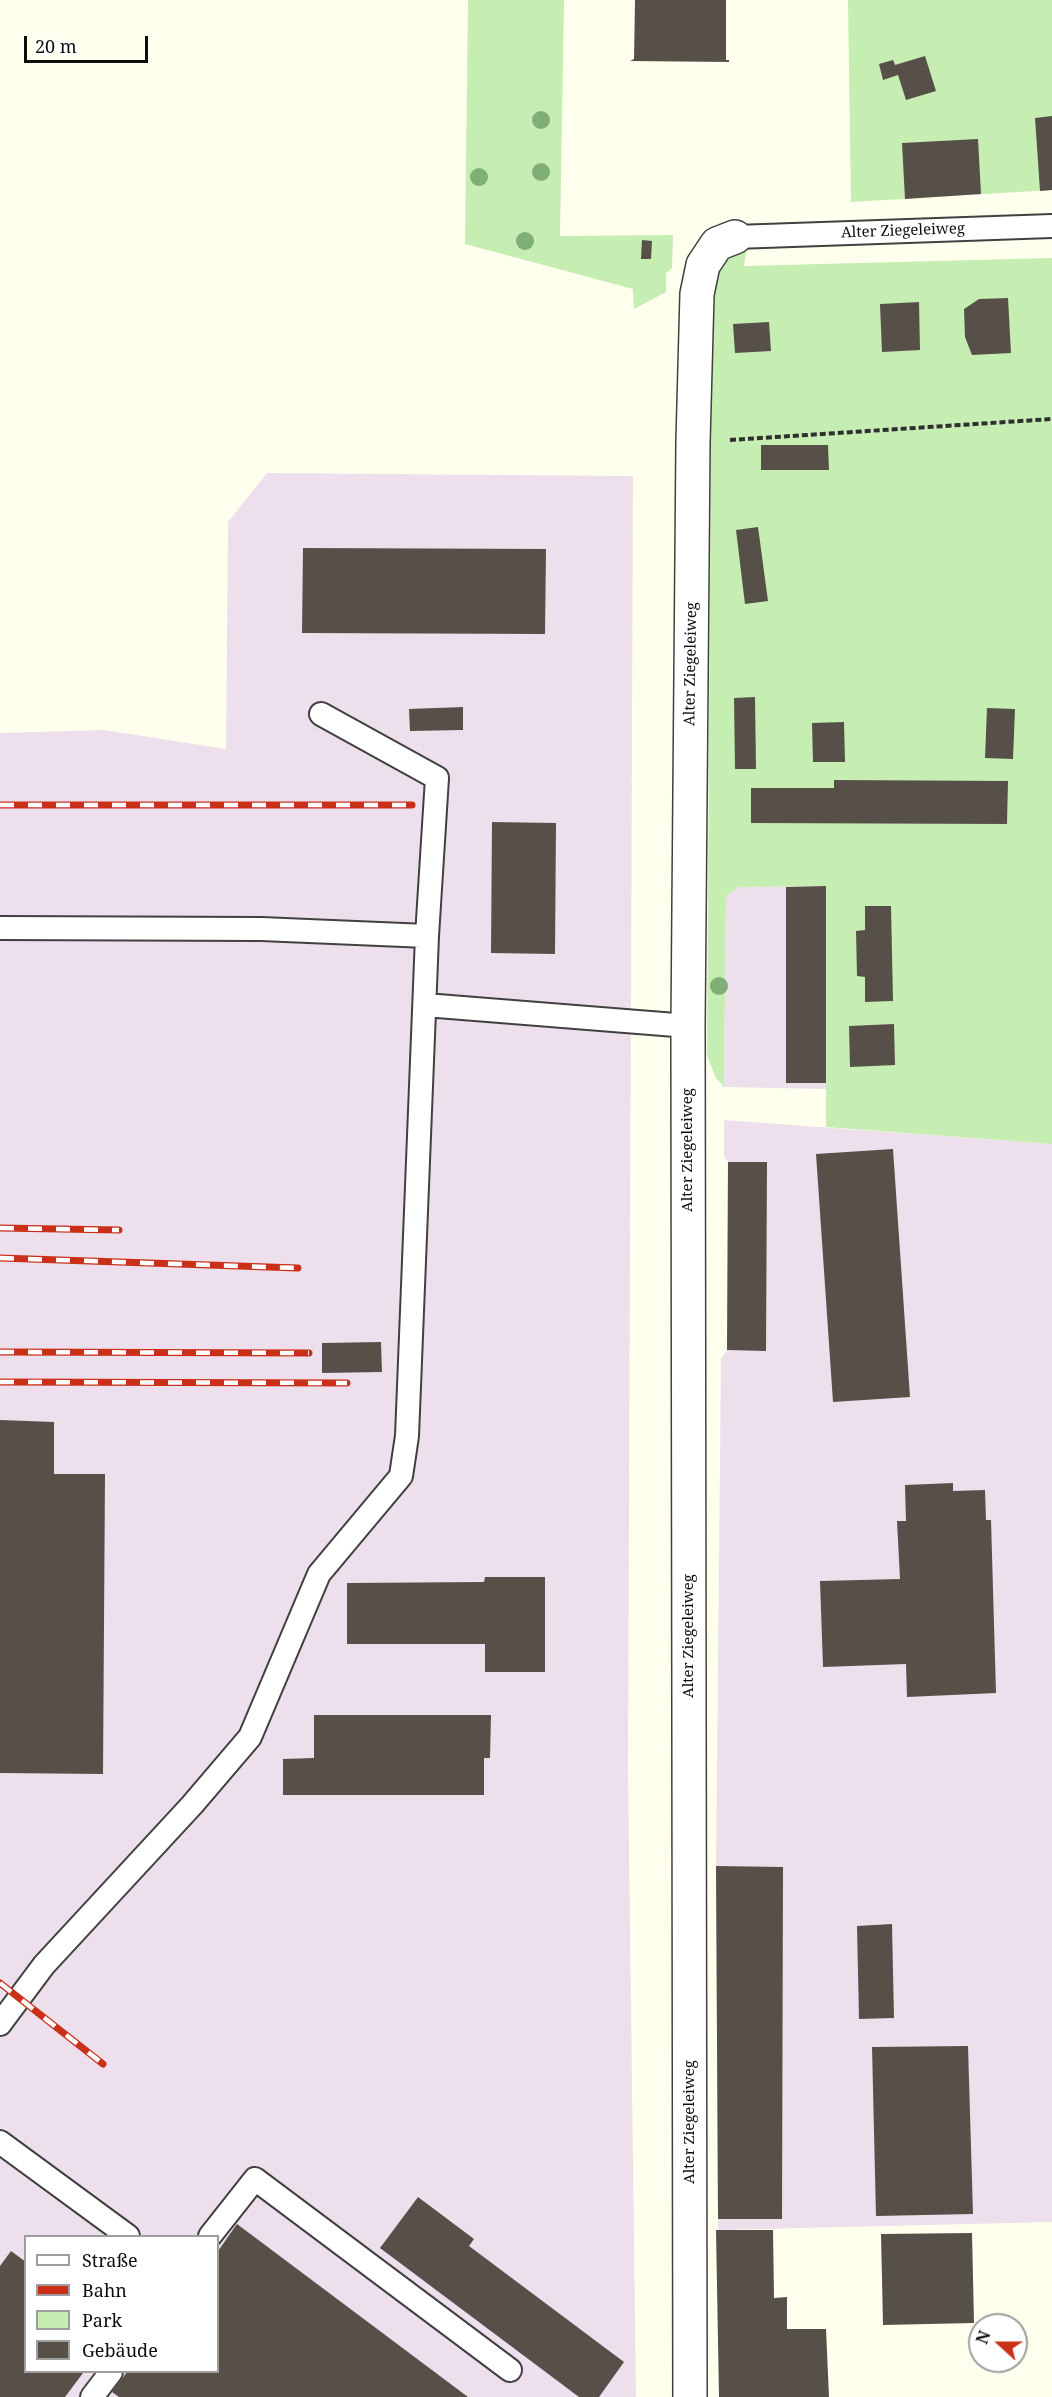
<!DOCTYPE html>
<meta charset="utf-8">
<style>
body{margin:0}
#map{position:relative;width:1052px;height:2397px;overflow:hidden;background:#ffffed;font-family:"Noto Serif",serif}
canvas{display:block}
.legend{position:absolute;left:24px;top:2235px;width:195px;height:138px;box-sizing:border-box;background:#fff;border:2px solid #9e9e9e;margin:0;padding:8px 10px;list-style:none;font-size:18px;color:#0d0d0d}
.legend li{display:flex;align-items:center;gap:12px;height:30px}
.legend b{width:30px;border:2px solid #9e9e9e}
.north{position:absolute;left:968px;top:2313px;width:60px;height:60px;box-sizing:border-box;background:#fff;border:2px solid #9e9e9e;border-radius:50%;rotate:291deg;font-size:16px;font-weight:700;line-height:24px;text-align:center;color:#0d0d0d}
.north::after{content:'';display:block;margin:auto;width:21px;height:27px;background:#ca2f18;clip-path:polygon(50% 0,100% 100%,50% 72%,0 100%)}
.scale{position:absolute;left:24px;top:36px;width:124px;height:27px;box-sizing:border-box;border:3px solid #0d0d0d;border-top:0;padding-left:8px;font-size:18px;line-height:21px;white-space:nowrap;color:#0d0d0d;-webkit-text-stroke:4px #fff;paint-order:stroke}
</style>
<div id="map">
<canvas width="1052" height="2397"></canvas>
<ul class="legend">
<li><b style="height:8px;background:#fff"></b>Straße</li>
<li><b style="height:8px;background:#ca2f18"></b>Bahn</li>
<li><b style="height:16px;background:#c6edb2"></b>Park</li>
<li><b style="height:16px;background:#575048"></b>Gebäude</li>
</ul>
<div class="north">N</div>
<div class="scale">20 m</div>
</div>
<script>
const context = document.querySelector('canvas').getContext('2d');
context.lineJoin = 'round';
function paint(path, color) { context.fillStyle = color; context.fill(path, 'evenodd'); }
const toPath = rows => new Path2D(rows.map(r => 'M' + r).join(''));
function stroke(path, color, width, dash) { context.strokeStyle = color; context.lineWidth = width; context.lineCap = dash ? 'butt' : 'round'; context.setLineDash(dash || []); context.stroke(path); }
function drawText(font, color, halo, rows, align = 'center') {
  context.font = font + ' "Noto Serif",serif'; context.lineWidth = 6; context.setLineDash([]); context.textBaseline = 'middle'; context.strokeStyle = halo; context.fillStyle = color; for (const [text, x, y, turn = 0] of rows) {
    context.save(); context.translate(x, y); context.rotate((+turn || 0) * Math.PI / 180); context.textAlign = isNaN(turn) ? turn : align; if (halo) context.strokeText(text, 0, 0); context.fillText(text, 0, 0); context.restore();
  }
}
const industrial = toPath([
 [267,473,633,476,628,1769,636,2397,0,2397,0,733,104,730,226,749,228,522],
 [26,2236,218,2236,218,2372,26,2372],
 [826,886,826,1089,724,1087,726,896,739,887],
 [724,1120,1052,1144,1052,2222,718,2230,716,1866,721,1359,727,1350,728,1162,724,1156]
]);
const green = toPath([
 [468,0,564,0,560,236,673,235,672,268,666,273,666,292,634,309,633,289,465,244],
 [848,0,1052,0,1052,190,851,202],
 [747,248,744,266,1052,258,1052,1144,826,1127,826,886,739,887,726,896,724,1087,716,1078,707,1056,712,269,733,253]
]);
const building = toPath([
 [635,0,726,0,726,60,729,60,729,62,630,61,634,59],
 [925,56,936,91,906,100,898,75,883,80,879,64,893,60,895,65],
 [1052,116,1052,190,1040,191,1035,118],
 [978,139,981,194,905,199,902,143],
 [642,240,652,241,651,259,641,259],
 [1008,298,1011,353,972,355,965,337,964,309,979,299],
 [919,302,920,350,882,352,880,304],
 [769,322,771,351,735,353,733,324],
 [761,445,828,445,829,470,761,470],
 [758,527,768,601,745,604,736,530],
 [303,548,546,549,545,634,302,633],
 [755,697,756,769,735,769,734,698],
 [463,707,463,730,410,731,409,709],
 [987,708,1015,709,1013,759,985,758],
 [844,722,845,762,813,762,812,723],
 [834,780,1008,781,1007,824,751,823,751,788,834,788],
 [492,822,556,823,555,954,491,953],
 [826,886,826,1083,786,1083,786,887],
 [865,906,891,906,893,1001,865,1002,865,977,857,976,856,931,865,930],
 [894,1024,895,1065,850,1067,849,1026],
 [893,1149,910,1397,833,1402,816,1154],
 [728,1162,767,1162,766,1351,727,1350],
 [381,1342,382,1372,322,1373,322,1343],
 [0,1420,54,1422,54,1474,105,1474,103,1774,0,1773],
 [953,1483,953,1491,985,1490,986,1520,991,1520,996,1693,907,1697,906,1664,823,1667,820,1581,900,1579,897,1521,906,1521,905,1485],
 [485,1577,545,1577,545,1672,485,1672,485,1644,347,1644,347,1583,484,1582],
 [314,1715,491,1715,490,1758,484,1758,484,1795,283,1795,283,1759,314,1758],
 [716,1866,783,1867,782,2219,718,2219],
 [892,1924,894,2018,859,2019,857,1926],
 [968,2046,973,2214,876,2216,872,2047],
 [418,2197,474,2239,469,2246,624,2362,599,2397,579,2397,380,2248],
 [237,2224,468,2397,119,2397,112,2392,127,2372,218,2372,218,2251],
 [716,2230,773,2230,774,2298,787,2297,787,2329,826,2329,829,2397,719,2397],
 [972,2233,974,2323,883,2325,881,2234],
 [11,2251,26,2262,26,2372,81,2372,83,2373,65,2397,0,2397,0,2266]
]);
const path = toPath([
 [730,440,1052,419]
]);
const service = toPath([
 [735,237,1052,226],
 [0,928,261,929,427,936],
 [425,1005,688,1026],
 [0,2024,44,1965,192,1805,250,1737,319,1574,401,1476,407,1436,427,936,437,778,321,714],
 [0,2142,128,2236],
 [210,2236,255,2179,510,2370],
 [92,2397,111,2372]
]);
const minor = toPath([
 [690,2397,688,1026,693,442,697,294,703,265,717,244,735,237]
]);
const rail = toPath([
 [0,805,412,805],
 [0,1228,119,1230],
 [0,1258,298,1268],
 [0,1352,309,1353],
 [0,1382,347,1383],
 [0,1983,103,2064]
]);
const trees = [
 [541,120],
 [541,172],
 [479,177],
 [525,241],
 [719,986]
];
const streetNames = [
 ["Alter Ziegeleiweg",903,231,-2],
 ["Alter Ziegeleiweg",691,664,-89],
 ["Alter Ziegeleiweg",688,1150,-90],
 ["Alter Ziegeleiweg",689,1636,-90],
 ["Alter Ziegeleiweg",690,2122,-90]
];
paint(industrial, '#ede0ec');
paint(green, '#c6edb2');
paint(building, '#575048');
stroke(service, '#404040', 26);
stroke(minor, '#404040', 36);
stroke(path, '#2f2f2f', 4, [6, 3]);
stroke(service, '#fff', 22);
stroke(minor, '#fff', 33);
stroke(rail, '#ca2f18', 7);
stroke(rail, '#fff', 4.5, [14]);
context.fillStyle = '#80ae77';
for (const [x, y] of trees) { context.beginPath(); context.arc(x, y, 9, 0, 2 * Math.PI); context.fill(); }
drawText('15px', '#0d0d0d', '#fff', streetNames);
</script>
